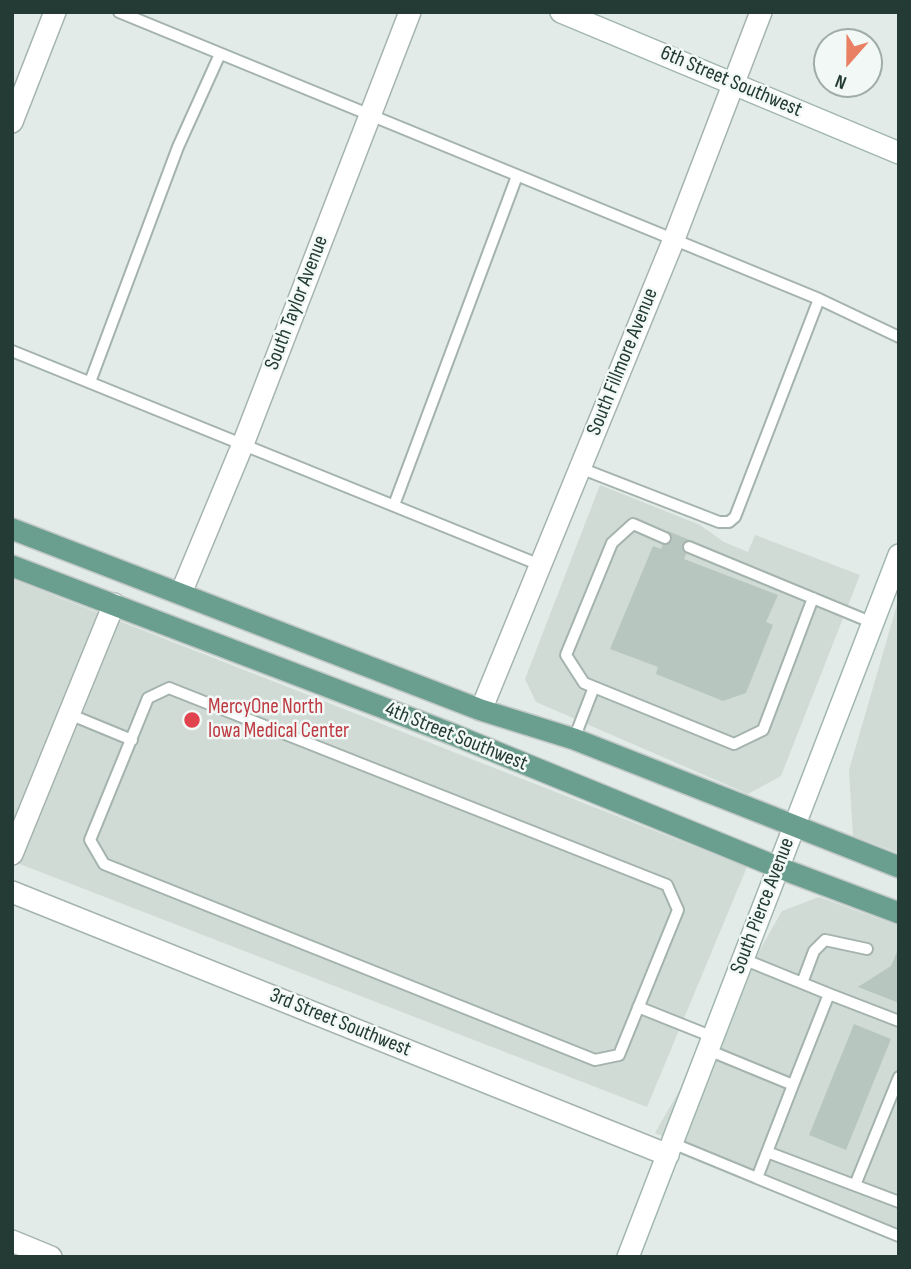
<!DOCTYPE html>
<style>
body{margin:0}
#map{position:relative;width:911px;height:1269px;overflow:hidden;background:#e2ebe7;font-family:"Sofia Sans Condensed",sans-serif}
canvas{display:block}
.frame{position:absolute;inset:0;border:14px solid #233b34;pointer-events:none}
.north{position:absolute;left:813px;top:28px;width:70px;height:70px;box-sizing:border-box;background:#f2f8f5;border:2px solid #9faca8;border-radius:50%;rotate:201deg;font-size:19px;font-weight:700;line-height:28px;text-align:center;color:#233b34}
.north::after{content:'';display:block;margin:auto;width:24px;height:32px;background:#e98063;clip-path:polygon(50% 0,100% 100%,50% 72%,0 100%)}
</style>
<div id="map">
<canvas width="911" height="1269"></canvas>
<div class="frame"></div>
<div class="north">N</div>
</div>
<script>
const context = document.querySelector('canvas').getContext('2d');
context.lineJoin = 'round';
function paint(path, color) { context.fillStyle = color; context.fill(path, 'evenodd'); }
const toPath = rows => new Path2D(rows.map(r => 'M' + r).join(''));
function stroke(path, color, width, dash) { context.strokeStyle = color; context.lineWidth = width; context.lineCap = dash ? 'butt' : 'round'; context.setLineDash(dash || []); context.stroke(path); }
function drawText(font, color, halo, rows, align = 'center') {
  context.font = font + ' "Sofia Sans Condensed",sans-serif'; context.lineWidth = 5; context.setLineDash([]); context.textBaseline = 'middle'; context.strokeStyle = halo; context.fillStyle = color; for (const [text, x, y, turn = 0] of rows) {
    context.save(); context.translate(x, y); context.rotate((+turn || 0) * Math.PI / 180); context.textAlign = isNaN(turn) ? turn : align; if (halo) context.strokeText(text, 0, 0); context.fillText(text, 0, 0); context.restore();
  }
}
const built = toPath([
 [600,485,700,525,724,542,748,552,755,535,860,575,781,776,748,794,536,702,525,679],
 [12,579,747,867,647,1107,12,861],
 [899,598,899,853,853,836,849,770],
 [819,897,899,926,899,1233,655,1133,782,911]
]);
const building = toPath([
 [668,531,692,541,684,559,778,595,766,622,773,625,746,693,723,701,656,674,658,667,610,649,653,546,661,549],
 [899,947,899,1003,858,987,891,966],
 [854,1024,891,1039,846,1150,809,1135]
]);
const lane = toPath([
 [119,12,819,299,899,337],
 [12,351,540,565],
 [90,382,178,147,220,54],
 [580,468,719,522,729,522,735,517,819,299],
 [394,505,517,176],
 [665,538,633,524,612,543,566,655,584,683,734,744,763,730,813,598],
 [689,547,873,623],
 [169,688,667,885,678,910,619,1055,595,1060,104,864,90,840,148,698,169,688],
 [69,714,132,740],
 [574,739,594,687],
 [743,959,829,994,793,1085],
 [802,983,814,951,825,940,867,949],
 [829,994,899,1021],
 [638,1007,713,1037],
 [672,1143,757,1178,793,1085,708,1050],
 [767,1152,899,1202],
 [757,1178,899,1236],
 [855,1185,899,1077]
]);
const street = toPath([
 [12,122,55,12],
 [181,593,243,444,410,12],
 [481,710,674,239,761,12],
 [12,854,114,604],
 [12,892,668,1155],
 [12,1241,51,1257]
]);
const secondary = toPath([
 [561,12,899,153],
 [628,1257,899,555]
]);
const primary = toPath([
 [12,529,481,710,574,739,899,867],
 [12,566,452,734,777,867,899,913]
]);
const markers = [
 [192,720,9,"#e0444e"]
];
const streetNames = [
 ["6th Street Southwest",731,82,23],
 ["South Taylor Avenue",297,303,-69],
 ["South Fillmore Avenue",623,362,-68],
 ["4th Street Southwest",456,737,22],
 ["South Pierce Avenue",763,906,-69],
 ["3rd Street Southwest",340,1023,22]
];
const healthNames = [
 ["MercyOne North",208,708],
 ["Iowa Medical Center",208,732]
];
paint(built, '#d0dbd6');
paint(building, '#b8c6c0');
stroke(lane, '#a5b3ae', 14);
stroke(street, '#a5b3ae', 24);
stroke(secondary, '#a1b6ae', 24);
stroke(primary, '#c1c8c6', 24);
stroke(lane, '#fff', 10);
stroke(street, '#fff', 21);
stroke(secondary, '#fff', 21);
stroke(primary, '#6a9e8f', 21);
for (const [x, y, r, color] of markers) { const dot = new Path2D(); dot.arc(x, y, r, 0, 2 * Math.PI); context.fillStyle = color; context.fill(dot); stroke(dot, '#f2f8f5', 2.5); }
drawText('21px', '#233b34', '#f2f8f5', streetNames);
drawText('21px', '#be3a42', '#f2f8f5', healthNames, 'left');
</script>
